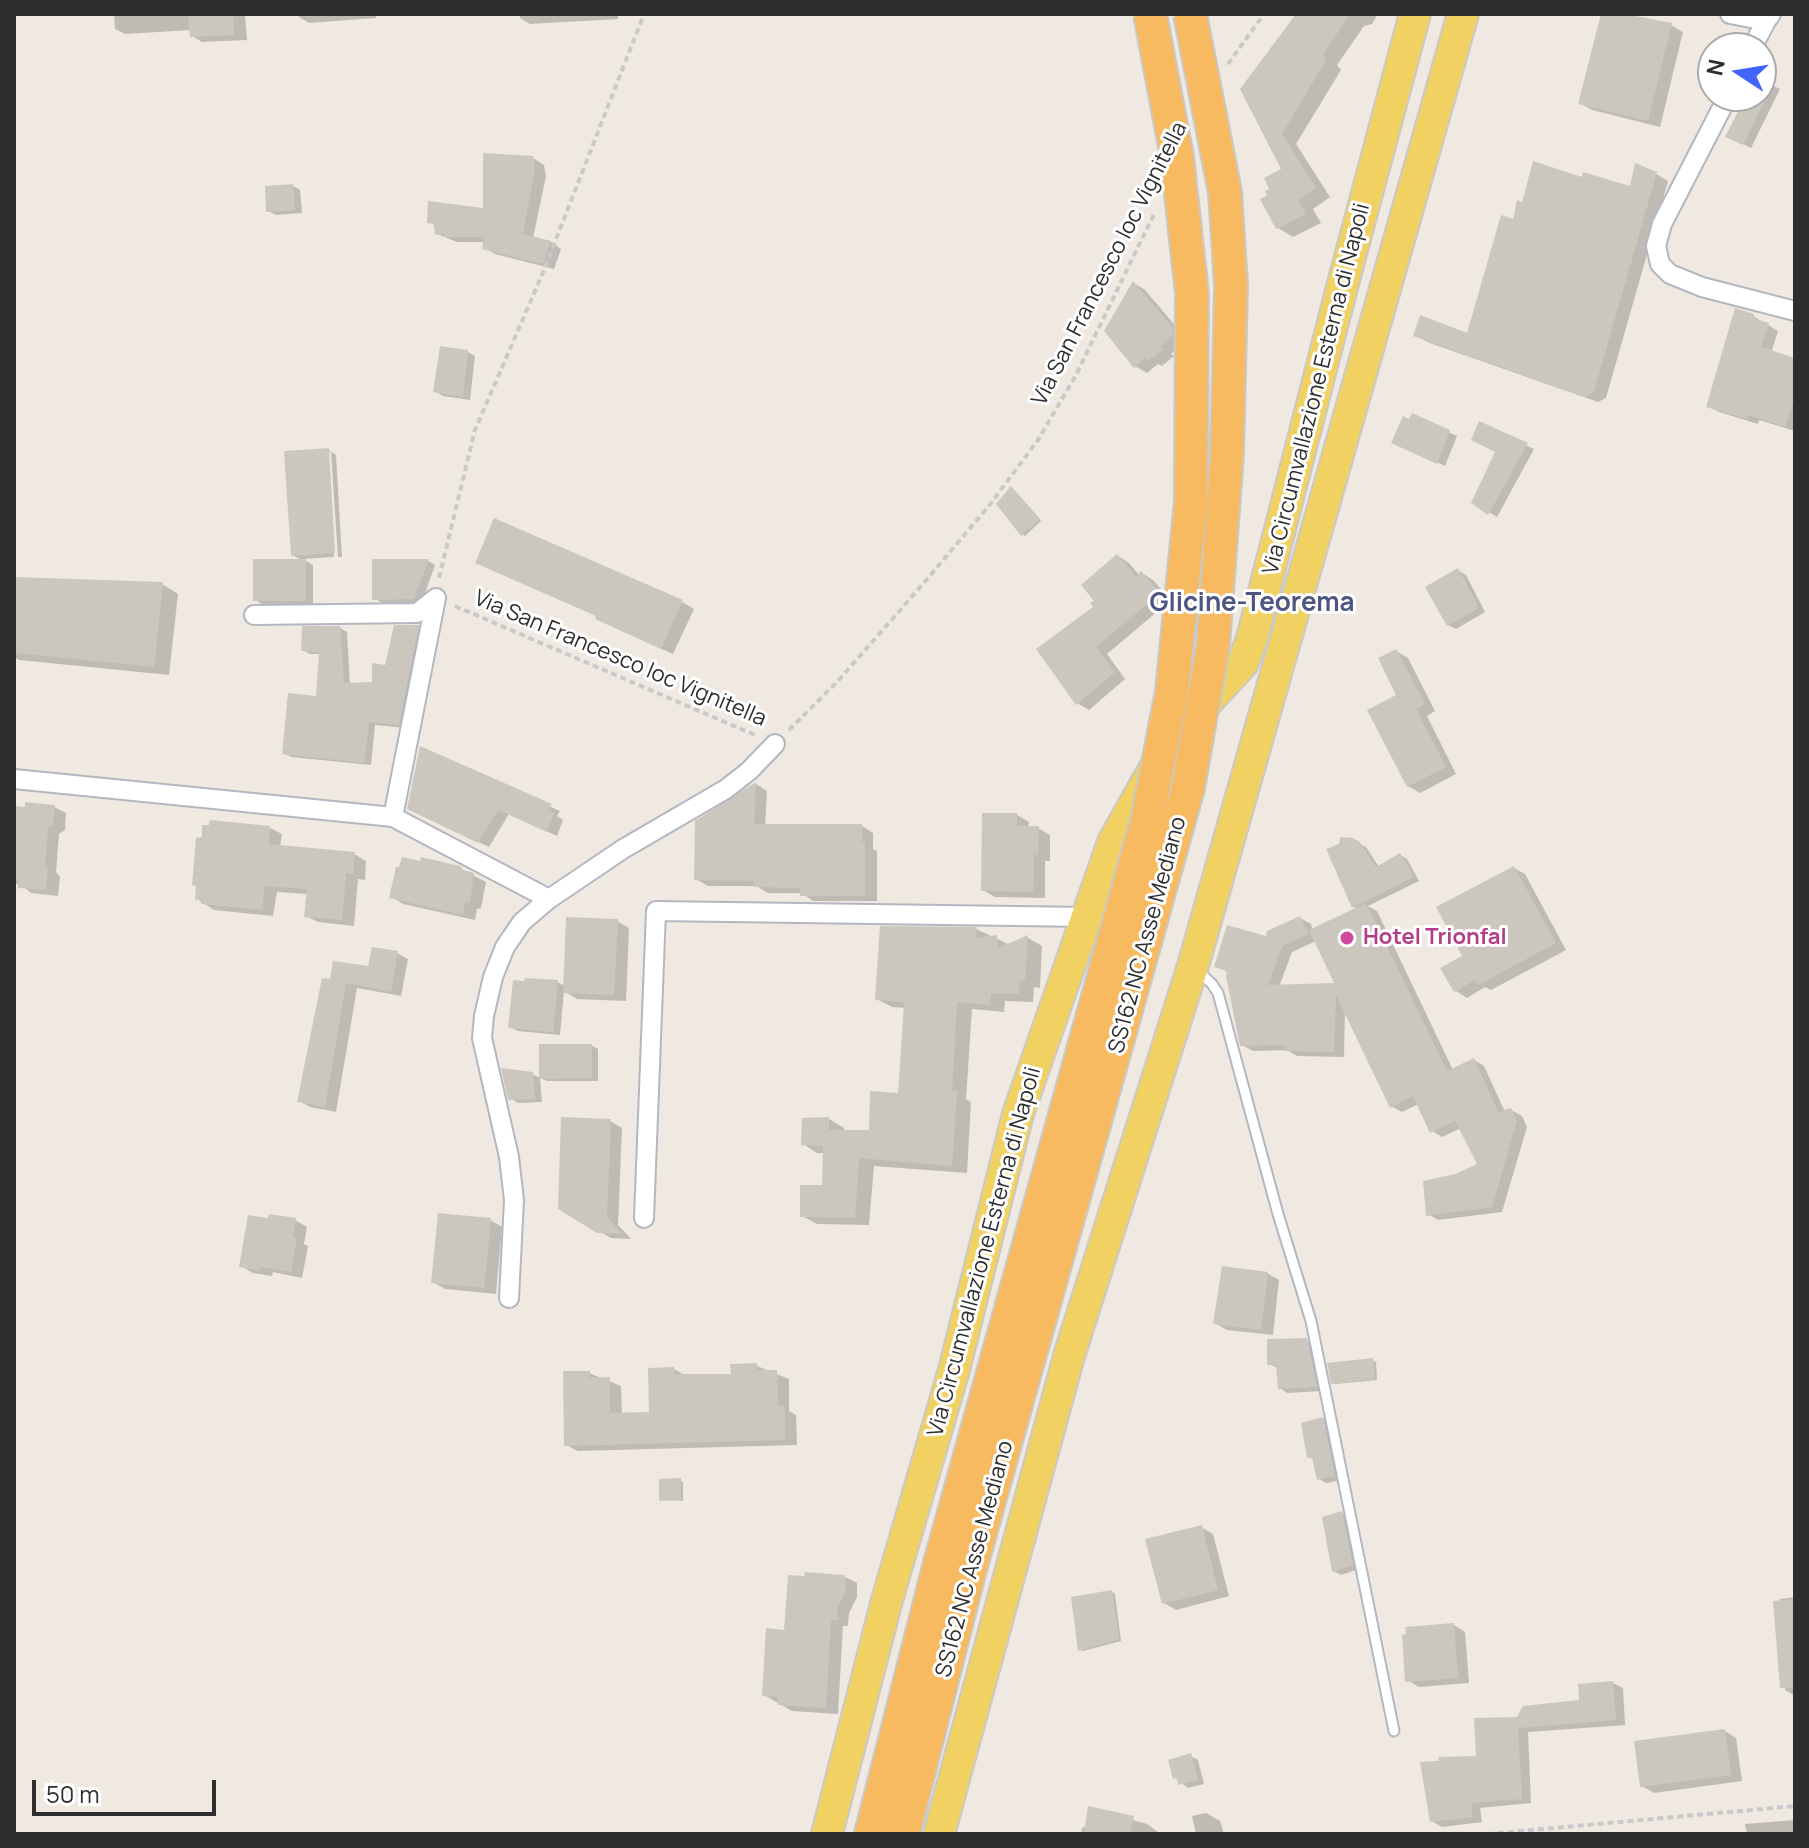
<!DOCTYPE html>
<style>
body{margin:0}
#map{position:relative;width:1809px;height:1848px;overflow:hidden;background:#efe9e1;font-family:Manrope,sans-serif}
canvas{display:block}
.frame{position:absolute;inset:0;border:16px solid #2e2e2e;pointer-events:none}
.north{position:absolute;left:1697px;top:32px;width:80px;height:80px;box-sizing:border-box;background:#fff;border:2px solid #ababab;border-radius:50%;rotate:282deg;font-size:22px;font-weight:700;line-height:32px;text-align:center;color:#2e2e2e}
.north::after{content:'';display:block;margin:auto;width:28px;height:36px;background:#4264fb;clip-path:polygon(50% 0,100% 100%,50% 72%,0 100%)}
.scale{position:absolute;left:32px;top:1780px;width:184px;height:36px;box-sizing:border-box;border:4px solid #2e2e2e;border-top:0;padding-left:10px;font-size:24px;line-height:28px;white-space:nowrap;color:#2e2e2e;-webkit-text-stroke:6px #fff;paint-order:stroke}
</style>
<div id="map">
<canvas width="1809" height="1848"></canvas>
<div class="frame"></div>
<div class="north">N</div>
<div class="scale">50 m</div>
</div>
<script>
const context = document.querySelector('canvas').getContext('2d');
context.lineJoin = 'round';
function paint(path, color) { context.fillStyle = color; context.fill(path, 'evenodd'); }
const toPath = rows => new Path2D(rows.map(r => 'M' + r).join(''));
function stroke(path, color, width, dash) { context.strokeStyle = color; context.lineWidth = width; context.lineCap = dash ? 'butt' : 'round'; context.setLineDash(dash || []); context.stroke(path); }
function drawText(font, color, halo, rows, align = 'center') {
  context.font = font + ' Manrope,sans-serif'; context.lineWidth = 6; context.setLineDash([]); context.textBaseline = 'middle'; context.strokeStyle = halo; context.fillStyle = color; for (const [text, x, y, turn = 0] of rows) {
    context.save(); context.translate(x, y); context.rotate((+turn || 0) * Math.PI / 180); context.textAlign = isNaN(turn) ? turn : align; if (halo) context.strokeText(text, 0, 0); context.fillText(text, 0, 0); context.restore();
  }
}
const shadow = toPath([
 [114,14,245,14,247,40,202,42,192,36,191,30,125,34,115,29],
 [299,14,376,14,376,18,309,23,299,17],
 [520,14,618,14,618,19,530,24,520,18],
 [1299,14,1378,14,1372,24,1364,26,1337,65,1341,70,1296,144,1330,197,1313,209,1321,223,1293,237,1278,228,1269,197,1284,170,1242,89],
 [1603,14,1617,14,1671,25,1683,32,1660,127,1592,110,1580,103],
 [1761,80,1780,89,1751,148,1728,136,1748,96,1761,96],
 [533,158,544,165,546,176,533,238,551,242,561,249,554,269,495,254,484,248,485,242,457,242,437,234,436,226,429,222,485,210],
 [1656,174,1668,181,1606,398,1598,402,1427,342,1416,335,1469,335,1523,204,1583,179,1631,188],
 [293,186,300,190,302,213,276,215,268,211],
 [1134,283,1145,290,1184,336,1184,343,1171,354,1174,356,1162,366,1158,364,1147,373,1135,366],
 [1753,316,1778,331,1771,353,1795,360,1795,431,1759,420,1758,424,1719,412,1708,406],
 [468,352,475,356,470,400,443,396,435,391],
 [1413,416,1457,436,1445,466,1401,446],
 [1480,424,1534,449,1497,517,1473,502,1497,451],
 [328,450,336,455,342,557,338,557,331,452,327,452,334,557,303,559,313,565,313,604,262,604,255,600,255,561,302,561,293,555,286,453],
 [1014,491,1041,521,1025,536,1022,534],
 [1118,556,1129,563,1139,575,1142,573,1153,580,1171,600,1107,654,1125,679,1089,710,1077,703,1097,601],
 [374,561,428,561,435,565,422,602,382,603,374,598],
 [1458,570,1466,575,1485,612,1456,629,1448,625],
 [14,579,162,584,178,594,169,675,19,660,14,657],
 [682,602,694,609,673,654,609,625],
 [418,627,425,631,406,728,375,725,371,765,291,757,284,753,318,698,321,654,310,654,303,650,340,628,347,632,350,685,374,684],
 [1396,651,1408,658,1435,711,1427,716,1456,774,1420,793,1408,786],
 [421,749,560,811,557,816,563,820,557,836,509,814,489,847,419,814],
 [756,784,767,791,765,826,862,826,873,833,873,849,877,851,877,901,813,901,802,893,768,893,756,886,708,886,696,879],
 [54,807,66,813,65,830,59,834,56,872,60,877,58,896,31,893,20,884,14,884,14,808],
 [1017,815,1029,822,1028,828,1038,828,1050,835,1050,861,1045,861,1045,898,995,897,983,890],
 [270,828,282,834,280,847,354,854,366,861,365,880,358,879,354,926,318,922,306,916,308,894,277,892,273,916,214,910,197,899],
 [1352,840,1366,847,1379,867,1400,855,1407,859,1419,881,1368,906,1377,911,1453,1070,1474,1060,1484,1066,1505,1112,1511,1110,1522,1116,1527,1127,1502,1212,1438,1220,1428,1214,1479,1165,1461,1128,1442,1137,1432,1131,1419,1104,1402,1112,1391,1106,1345,1010,1344,1057,1297,1056,1287,1050,1253,1051,1242,1045,1229,973,1216,966,1300,918,1311,924,1313,930,1358,909,1354,907],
 [1316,941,1337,985,1279,987,1292,952],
 [459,868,486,882,481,908,477,909,475,920,403,904,392,897],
 [1514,868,1525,874,1566,950,1491,990,1485,987,1467,998,1456,991,1443,968,1464,956],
 [617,921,629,928,626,1001,577,999,564,991,560,1035,518,1031,510,1027,557,982,565,986],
 [976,929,1010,945,1028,938,1042,946,1040,988,1034,987,1033,1002,1005,1001,1004,1012,972,1009,966,1099,971,1102,967,1173,874,1166,869,1225,817,1224,802,1216,824,1187,825,1153,817,1153,803,1144,829,1119,844,1128,844,1132,871,1133,900,1095,906,1008,892,1007,877,999],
 [397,953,408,959,401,996,357,988,336,1112,310,1107,299,1101,331,981,370,968],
 [592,1046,598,1049,598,1081,547,1081,541,1078],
 [532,1074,540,1078,542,1102,518,1103,510,1098],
 [610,1121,622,1128,618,1225,631,1239,611,1238,560,1208],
 [295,1220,307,1227,304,1244,308,1246,302,1278,273,1272,272,1276,253,1273,241,1266],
 [490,1220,502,1227,496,1294,445,1289,433,1282],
 [1267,1273,1279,1280,1273,1335,1227,1330,1215,1323],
 [1306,1340,1314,1345,1323,1391,1287,1393,1280,1388,1278,1368,1269,1364],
 [1372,1360,1376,1362,1377,1380,1336,1384,1333,1383],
 [757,1366,789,1379,789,1411,796,1415,797,1445,578,1451,566,1445,589,1373,621,1386,622,1415,651,1414,674,1369,686,1376,733,1376],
 [1323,1419,1330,1424,1341,1480,1326,1483,1319,1479,1315,1460,1309,1457],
 [680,1480,683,1482,683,1501,661,1499],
 [1342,1513,1349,1518,1359,1569,1341,1575,1333,1571],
 [1201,1527,1213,1534,1229,1596,1176,1610,1164,1603],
 [845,1577,857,1583,857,1597,849,1613,848,1626,843,1626,838,1714,792,1711,764,1695],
 [1112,1592,1115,1594,1121,1641,1083,1651,1080,1650],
 [1795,1597,1795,1696,1785,1690,1780,1599],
 [1454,1625,1465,1632,1469,1683,1419,1687,1407,1680],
 [1613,1683,1623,1688,1625,1725,1528,1732,1531,1803,1480,1808,1482,1822,1442,1827,1432,1821,1478,1758,1519,1719,1581,1702],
 [1725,1731,1736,1738,1742,1781,1654,1793,1642,1786],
 [1190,1756,1198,1760,1204,1784,1188,1788,1174,1777],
 [1206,1813,1220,1821,1224,1834,1196,1834,1192,1816],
 [1118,1816,1147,1824,1161,1834,1081,1834,1082,1828,1088,1825],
 [1795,1820,1795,1834,1747,1834,1745,1824]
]);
const building = toPath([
 [188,14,233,14,234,35,190,37],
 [1296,14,1350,14,1323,55,1326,60,1282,134,1316,188,1298,200,1306,214,1276,229,1260,199,1267,196,1265,191,1269,189,1264,178,1281,169,1240,89],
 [1601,14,1625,14,1672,23,1648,121,1578,104],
 [1746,96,1767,96,1743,145,1725,137],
 [483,153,533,156,535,169,523,234,551,241,543,264,482,249,484,237,444,237,444,234,435,235,434,224,427,223,428,201,483,208],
 [1533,161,1582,177,1583,172,1630,186,1635,163,1657,172,1594,392,1585,397,1413,336,1420,315,1467,333,1501,215,1513,219,1517,200,1522,202],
 [293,184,295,210,266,212,265,186],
 [1133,281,1173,328,1173,336,1161,346,1164,349,1148,361,1145,358,1134,368,1104,331],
 [1735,308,1754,314,1753,318,1769,323,1761,347,1795,358,1795,396,1785,427,1748,415,1747,419,1706,407],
 [440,346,468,350,463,397,433,392],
 [1412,413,1450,430,1437,464,1391,443,1403,416,1409,419],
 [1479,421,1528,443,1488,515,1471,503,1495,452,1471,440],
 [329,448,335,553,291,556,284,451],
 [1011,486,1040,519,1021,536,996,504],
 [494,518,683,600,661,649,595,619,596,616,475,563],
 [1117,554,1136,576,1141,571,1160,593,1096,647,1115,672,1076,705,1036,649,1093,607,1090,603,1094,601,1081,585],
 [253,559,306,559,306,601,253,601],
 [372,559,429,559,414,599,372,600],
 [1458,568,1479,608,1447,626,1425,587],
 [14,577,163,582,154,667,14,653],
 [394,625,419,625,399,725,369,722,364,763,282,754,288,693,316,696,319,652,301,651,302,626,340,626,344,683,372,682,372,663,385,665],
 [1396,649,1425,704,1416,709,1446,767,1407,787,1367,710,1396,695,1378,658],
 [420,746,552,804,548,809,554,813,547,832,498,810,478,843,407,809],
 [756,782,754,824,862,824,862,842,865,842,865,896,800,896,800,888,754,887,754,881,694,880,695,821],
 [25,802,55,805,53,824,48,828,45,864,48,868,46,890,18,888,18,880,14,880,14,806,25,807],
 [982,813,1017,813,1017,826,1039,826,1038,855,1034,855,1033,892,981,891],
 [210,820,270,826,269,844,355,852,353,874,346,873,342,920,304,917,307,889,265,886,262,910,201,904,201,900,195,900,196,886,192,885,196,838,202,837,202,825,209,825],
 [1340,837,1352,838,1359,841,1376,867,1400,853,1414,877,1352,908,1326,849,1339,844],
 [402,857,420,861,421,857,460,866,463,870,474,873,470,902,465,903,463,915,389,898,396,867,399,867],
 [1514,866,1556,943,1478,985,1475,980,1454,992,1440,968,1462,956,1436,907],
 [1366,903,1447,1071,1474,1058,1498,1112,1511,1108,1517,1120,1492,1207,1426,1216,1423,1181,1455,1174,1477,1164,1455,1121,1430,1133,1413,1096,1390,1108,1336,995,1334,1052,1284,1051,1285,1045,1240,1046,1226,976,1227,971,1214,967,1227,925,1266,936,1267,931,1300,916,1309,934,1282,946,1268,985,1334,983,1309,930],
 [566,917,618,919,614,995,563,993],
 [880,926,977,927,976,938,997,935,998,948,1028,935,1025,981,1020,980,1018,994,991,994,990,1005,957,1002,952,1091,957,1091,952,1166,859,1158,855,1218,800,1217,800,1185,822,1185,823,1146,801,1145,802,1118,829,1117,829,1130,869,1130,870,1091,898,1093,904,1002,875,1000],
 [372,947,398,951,391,992,346,983,325,1107,297,1102,322,978,330,979,333,961,368,966],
 [525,978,558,980,553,1032,508,1028,513,980,524,981],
 [539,1044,592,1044,592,1078,539,1079],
 [501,1068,533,1072,535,1099,508,1100],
 [561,1117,611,1119,607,1217,622,1234,597,1233,558,1209],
 [438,1213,491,1218,484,1288,431,1283],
 [269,1214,296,1218,293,1237,297,1238,291,1272,261,1267,260,1271,239,1267,248,1215,268,1218],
 [1222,1266,1268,1272,1261,1330,1213,1324],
 [1307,1338,1317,1387,1278,1389,1276,1365,1267,1365,1267,1339],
 [1373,1358,1375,1379,1331,1384,1327,1363],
 [757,1363,757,1370,777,1370,778,1406,785,1406,785,1440,564,1446,563,1371,590,1371,590,1378,610,1377,610,1413,649,1412,648,1368,674,1367,675,1374,731,1374,730,1364],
 [1323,1417,1335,1476,1317,1480,1312,1457,1307,1458,1301,1423],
 [681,1478,681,1500,659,1501,659,1479],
 [1342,1511,1353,1565,1332,1572,1322,1517],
 [1202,1525,1218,1590,1162,1604,1145,1539],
 [804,1572,845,1575,846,1590,838,1606,837,1620,831,1620,826,1708,778,1705,778,1697,762,1696,766,1628,784,1630,788,1575,805,1576],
 [1112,1590,1119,1639,1078,1651,1071,1597],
 [1795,1599,1795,1688,1780,1688,1773,1601],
 [1454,1623,1458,1678,1405,1682,1402,1635,1406,1634,1405,1627],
 [1613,1681,1616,1720,1518,1728,1522,1799,1471,1803,1473,1817,1430,1822,1420,1762,1439,1761,1438,1757,1476,1756,1474,1718,1517,1717,1523,1706,1579,1700,1578,1684],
 [1725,1729,1731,1775,1640,1787,1634,1741],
 [1191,1753,1198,1780,1178,1785,1177,1778,1173,1779,1168,1760],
 [1088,1806,1134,1816,1130,1834,1084,1834]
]);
const path = toPath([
 [1228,64,1264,14],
 [439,578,475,430,544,270,644,14],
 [455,606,755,735],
 [789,730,838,681,922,585,988,507,1038,440,1076,375,1155,212],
 [1488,1834,1795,1806]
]);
const service = toPath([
 [1198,971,1212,984,1218,993,1278,1214,1311,1321,1394,1731]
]);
const minor = toPath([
 [1730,14,1766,21,1771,14],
 [1752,48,1766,21],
 [1728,96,1662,224,1656,246,1660,264,1670,274,1702,287,1795,311],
 [436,598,393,817,549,899],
 [254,615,417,613,436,598],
 [14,779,393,817],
 [644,1218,656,911,1087,917],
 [509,1298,514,1200,509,1157,482,1038,484,1016,493,977,505,947,522,922,549,899,623,849,726,789,749,771,775,744]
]);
const primary = toPath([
 [1195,715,1243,663,1252,638,1346,272,1415,14],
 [827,1834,887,1600,954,1370,1018,1114,1113,842,1154,769],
 [939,1834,1069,1356,1193,966,1463,14]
]);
const trunk = toPath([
 [871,1834,940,1563],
 [903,1834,969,1573]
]);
const trunkBridge = toPath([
 [940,1563,1147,821,1172,691,1191,501,1192,294,1177,157,1150,14],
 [969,1573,1188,788,1213,646,1227,454,1231,285,1225,192,1190,14]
]);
const markers = [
 [1347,938,8,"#d1479c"]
];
const streetNames = [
 ["Via San Francesco loc Vignitella",1110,264,-63],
 ["Via Circumvallazione Esterna di Napoli",1317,389,-76],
 ["Via San Francesco loc Vignitella",620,659,23],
 ["SS162 NC Asse Mediano",1148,935,-75],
 ["Via Circumvallazione Esterna di Napoli",985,1252,-75],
 ["SS162 NC Asse Mediano",975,1559,-75]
];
const hotelNames = [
 ["Hotel Trionfal",1363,938]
];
const quarterNames = [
 ["Glicine-Teorema",1252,604]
];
paint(shadow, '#0003');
paint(building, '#cbc7bf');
stroke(service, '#b4b7c1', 13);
stroke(minor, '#b4b7c1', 22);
stroke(primary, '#c9c9c9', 34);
stroke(trunk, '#c9c9c9', 36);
stroke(path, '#c9c9c9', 4, [6, 4]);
stroke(service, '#fff', 9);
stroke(minor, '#fff', 18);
stroke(primary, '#f2d163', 30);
stroke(trunk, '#f8ba60', 32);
stroke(trunkBridge, '#c9c9c9', 36, []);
stroke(trunkBridge, '#f8ba60', 32);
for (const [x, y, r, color] of markers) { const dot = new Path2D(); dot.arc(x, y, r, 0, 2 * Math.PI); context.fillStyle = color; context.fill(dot); stroke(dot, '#fff', 3); }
drawText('22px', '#2e2e2e', '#fff', streetNames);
drawText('bold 22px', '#b23c85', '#fff', hotelNames, 'left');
drawText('bold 26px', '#4d5680', '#fff', quarterNames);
</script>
